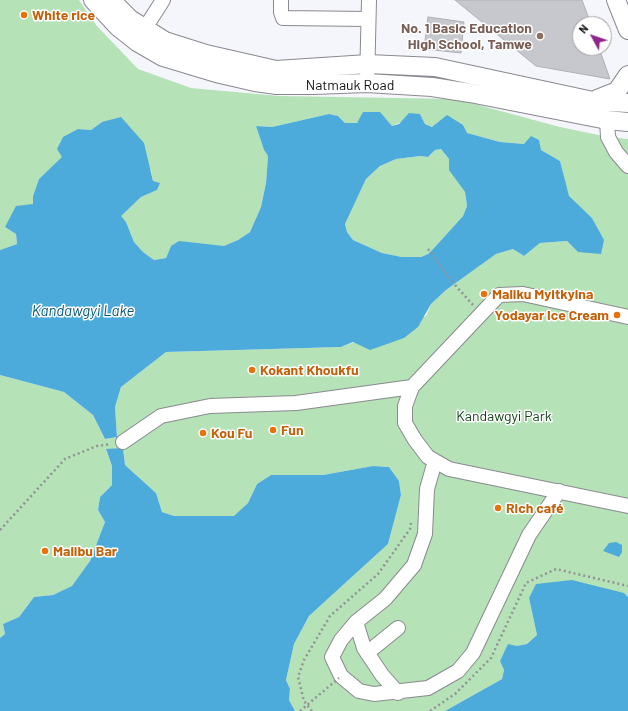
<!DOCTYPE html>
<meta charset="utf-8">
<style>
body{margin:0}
#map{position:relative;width:628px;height:711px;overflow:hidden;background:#f5f6fc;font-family:Barlow,sans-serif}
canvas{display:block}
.north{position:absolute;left:572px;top:16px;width:40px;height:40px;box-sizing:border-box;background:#fff;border:1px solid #a1a1a1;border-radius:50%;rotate:310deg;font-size:11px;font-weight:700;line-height:16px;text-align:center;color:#131315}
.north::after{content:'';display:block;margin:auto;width:14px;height:18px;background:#8f268b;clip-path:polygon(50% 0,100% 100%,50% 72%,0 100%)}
</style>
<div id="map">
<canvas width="628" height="711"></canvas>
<div class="north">N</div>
</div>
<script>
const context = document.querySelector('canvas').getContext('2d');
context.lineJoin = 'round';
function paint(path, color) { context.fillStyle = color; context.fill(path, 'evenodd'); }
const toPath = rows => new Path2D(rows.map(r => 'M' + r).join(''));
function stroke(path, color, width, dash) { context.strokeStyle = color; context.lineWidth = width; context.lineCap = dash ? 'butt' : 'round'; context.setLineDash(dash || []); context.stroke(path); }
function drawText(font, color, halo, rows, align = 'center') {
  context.font = font + ' Barlow,sans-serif'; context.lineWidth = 3; context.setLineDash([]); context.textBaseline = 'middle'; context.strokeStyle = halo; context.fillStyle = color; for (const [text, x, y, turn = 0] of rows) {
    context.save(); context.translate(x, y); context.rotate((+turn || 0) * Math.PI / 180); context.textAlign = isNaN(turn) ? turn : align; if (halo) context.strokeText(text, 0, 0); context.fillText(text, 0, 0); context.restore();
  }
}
const green = toPath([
 [0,0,79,0,96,25,138,69,191,88,279,96,456,99,560,127,608,137,628,139,628,597,624,593,529,598,537,635,527,644,507,649,500,661,504,670,502,679,445,711,295,711,289,700,290,689,286,680,294,644,309,616,388,544,401,495,399,481,389,467,373,466,323,475,271,475,257,484,248,503,235,516,174,516,162,512,156,493,125,465,123,448,106,450,112,466,112,485,100,497,98,510,105,522,90,561,73,586,53,595,34,597,19,617,3,624,5,634,0,638,0,375,64,392,93,415,105,439,117,437,115,407,121,387,166,352,341,347,426,316,431,304,446,290,496,254,513,249,524,256,540,243,567,241,578,252,603,240,592,218,568,196,560,161,541,150,524,144,500,142,466,133,463,125,432,127,425,124,420,114,392,126,380,113,364,112,357,123,345,123,338,116,329,114,272,127,256,126,264,150,268,156,266,183,261,207,250,232,238,240,224,246,171,246,166,258,154,260,143,252,134,242,126,222,120,216,141,197,157,190,159,183,153,181,151,170,102,122,91,130,78,129,63,157,39,179,33,196,33,204,5,227,16,234,17,244,0,250],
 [441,149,449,159,450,170,465,192,467,206,463,216,435,247,428,254,421,257,402,257,382,253,353,240,347,232,345,224,366,179,380,166,396,159,420,156,428,157,435,150]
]);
const water = toPath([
 [363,112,380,112,392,126,399,124,409,113,420,114,425,124,432,127,447,115,463,125,467,133,500,142,524,144,531,136,539,140,541,150,560,161,569,196,592,218,604,240,601,254,578,252,567,241,540,243,524,256,513,249,496,254,446,290,431,304,418,327,404,338,370,350,353,342,341,347,166,352,121,387,115,407,117,437,105,439,93,415,64,392,0,375,0,250,17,244,16,234,5,227,16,206,33,204,33,196,39,179,62,157,57,149,63,137,78,129,91,130,102,122,121,117,144,143,153,181,160,183,157,190,141,197,121,216,126,222,134,242,143,252,154,260,166,258,171,246,179,241,224,246,238,240,250,232,261,207,266,183,268,156,264,150,256,126,272,127,329,114,338,116,345,123,357,123],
 [441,149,449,159,449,170,465,192,467,206,463,216,435,247,428,254,421,257,402,257,382,253,353,240,347,232,345,224,366,179,380,166,396,159,420,156,428,157,435,150],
 [123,448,125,465,156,493,162,512,174,516,234,516,248,503,257,484,271,475,323,475,373,466,389,467,399,481,401,495,388,544,309,616,294,644,286,680,290,689,289,700,295,711,0,711,0,638,5,634,3,624,19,617,34,597,53,595,72,586,90,561,105,522,98,510,100,497,112,485,112,466,106,449],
 [616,542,622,545,622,552,619,557,603,551,609,543],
 [572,580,624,593,628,597,628,711,445,711,502,679,504,670,500,661,508,644,517,646,527,644,537,635,529,598,536,584]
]);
const building = toPath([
 [455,0,582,0,591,24,580,24,580,48,599,48,610,79,536,66,455,0],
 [428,17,464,22,461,53,424,49,428,17]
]);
const path = toPath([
 [428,249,455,285,473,305],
 [0,530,65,459,97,446,111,444],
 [312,711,304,701,298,677,304,660,330,616,378,574,410,529,411,523],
 [430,711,455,694,491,658,526,583,556,569,628,586]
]);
const minor = toPath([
 [281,0,281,12,283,18,368,19],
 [140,36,163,0],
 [367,83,369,0],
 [607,120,608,137,616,152,628,166],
 [628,317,523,294,499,295,412,387,405,406,405,423,415,440,428,457,449,469,628,506],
 [123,442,161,416,210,406,296,403,412,387],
 [435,461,427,489,425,534,414,565,385,599,356,622,341,640,332,657,341,676,359,691,374,694,428,688,458,671,473,653,529,535,559,491],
 [356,622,364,648,382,675,398,693],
 [367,653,398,628]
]);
const major = toPath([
 [93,0,118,27,137,42,163,57,216,73,255,82,277,85,313,85,367,83,432,87,470,93,607,120,628,122],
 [111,0,130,19,165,41,206,54,276,70,368,64,435,67,593,101,628,103],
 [616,0,628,30],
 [597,99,617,91,628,75]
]);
const pathBridge = toPath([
 [300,711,339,678]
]);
const markers = [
 [24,15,4,"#e8710a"],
 [540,36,4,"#8d6e63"],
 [484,294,4,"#e8710a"],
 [617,315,4,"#e8710a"],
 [252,370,4,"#e8710a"],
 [273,430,4,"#e8710a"],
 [203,433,4,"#e8710a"],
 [498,508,4,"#e8710a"],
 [45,551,4,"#e8710a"]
];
const foodNames = [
 ["White rice",32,15],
 ["Maliku Myitkyina",492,294],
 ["Yodayar Ice Cream",609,315,"right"],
 ["Kokant Khoukfu",260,370],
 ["Fun",281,430],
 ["Kou Fu",211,433],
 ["Rich café",506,508],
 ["Malibu Bar",53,551]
];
const educationNames = [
 ["No. 1 Basic Education",532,28],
 ["High School, Tamwe",532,44]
];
const streetNames = [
 ["Natmauk Road",350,85]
];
const parkNames = [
 ["Kandawgyi Park",504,416]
];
const waterNames = [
 ["Kandawgyi Lake",83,311]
];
paint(green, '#b5e2b6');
paint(water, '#4dabdc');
paint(building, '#c7c8ce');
stroke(building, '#afb0b6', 1);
stroke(minor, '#898a8f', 16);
stroke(major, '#898a8f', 20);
stroke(path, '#929297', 2.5, [2, 3]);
stroke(minor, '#fff', 14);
stroke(major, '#fff', 18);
stroke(pathBridge, '#929297', 2.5, [2, 3]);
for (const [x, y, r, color] of markers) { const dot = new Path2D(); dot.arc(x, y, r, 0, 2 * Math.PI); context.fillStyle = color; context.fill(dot); stroke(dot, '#fff', 1.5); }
drawText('bold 14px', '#c56008', '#fff', foodNames, 'left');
drawText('bold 14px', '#785e54', '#fff', educationNames, 'right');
drawText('14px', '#131315', '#fff', streetNames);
drawText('14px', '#14441a', '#fff', parkNames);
drawText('italic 15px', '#085677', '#fff', waterNames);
</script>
